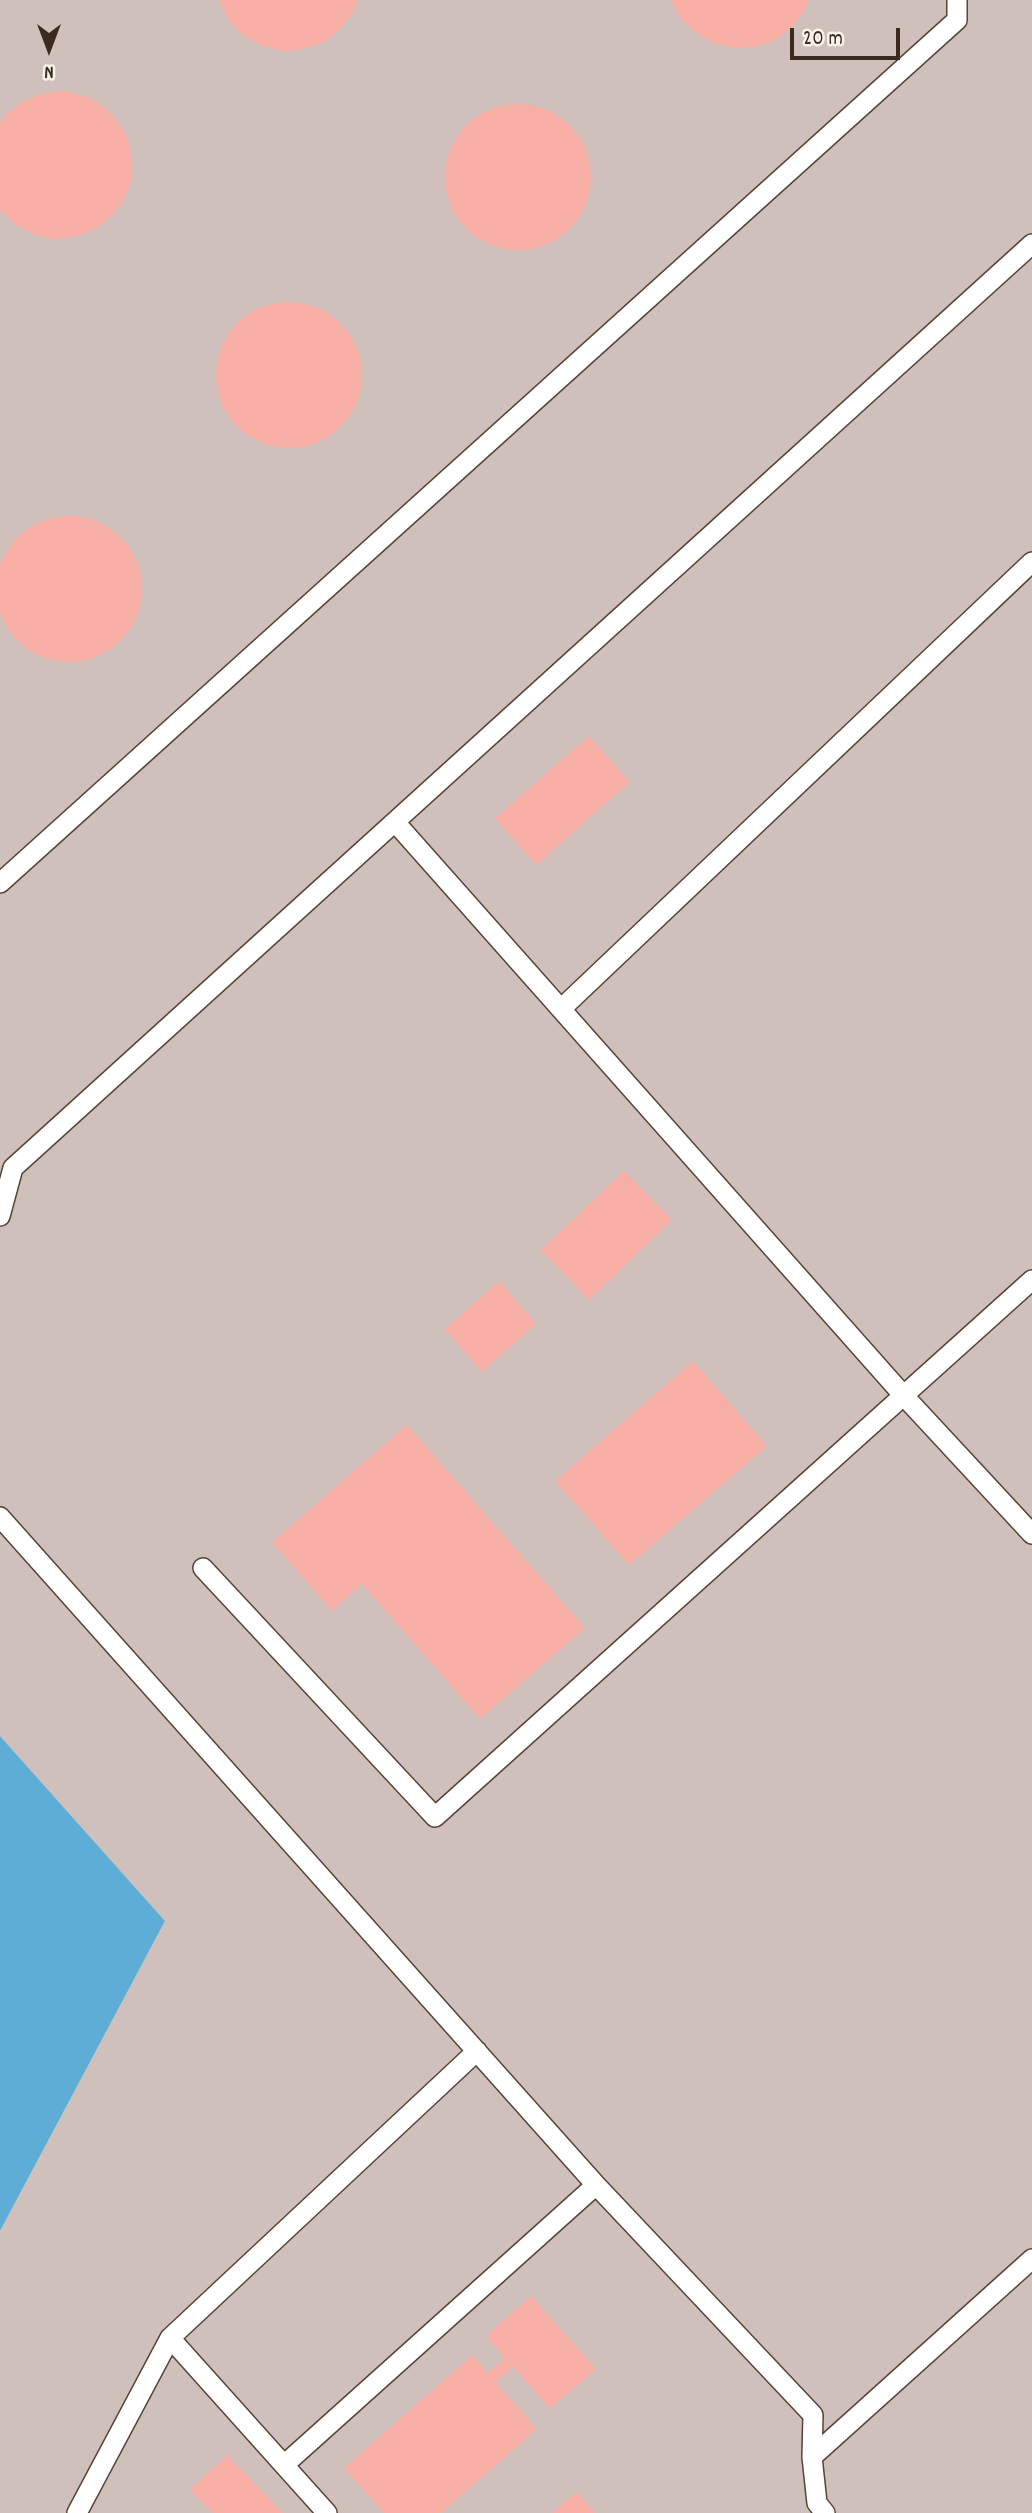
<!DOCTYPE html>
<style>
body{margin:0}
#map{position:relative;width:1032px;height:2513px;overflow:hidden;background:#eddfbd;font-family:Dekko,sans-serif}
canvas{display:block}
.north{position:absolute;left:14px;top:14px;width:70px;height:70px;-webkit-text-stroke:5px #f7f3e8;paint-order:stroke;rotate:180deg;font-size:19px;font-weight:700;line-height:28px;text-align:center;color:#3b2a1e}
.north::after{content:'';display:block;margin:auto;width:24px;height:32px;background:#3b2a1e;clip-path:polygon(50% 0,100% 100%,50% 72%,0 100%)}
.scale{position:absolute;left:790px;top:28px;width:110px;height:32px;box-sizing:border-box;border:4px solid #3b2a1e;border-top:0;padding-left:9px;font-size:21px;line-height:24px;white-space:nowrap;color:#3b2a1e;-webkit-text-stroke:5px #f7f3e8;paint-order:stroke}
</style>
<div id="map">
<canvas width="1032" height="2513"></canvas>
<div class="north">N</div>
<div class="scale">20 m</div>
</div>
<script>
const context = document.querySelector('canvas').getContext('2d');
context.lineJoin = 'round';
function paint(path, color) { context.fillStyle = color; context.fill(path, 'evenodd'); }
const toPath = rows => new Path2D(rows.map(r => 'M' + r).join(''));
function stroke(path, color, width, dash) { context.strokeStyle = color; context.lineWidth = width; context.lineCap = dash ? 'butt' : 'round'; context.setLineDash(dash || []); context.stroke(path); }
const industrial = toPath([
 [0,0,1032,0,1032,2513,0,2513,0,2231,165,1921,0,1736]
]);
const water = toPath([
 [0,1736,165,1921,0,2231]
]);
const building = toPath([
 [219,0,358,0,353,12,340,29,324,42,304,49,283,51,263,46,244,36,229,21],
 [671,0,809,0,805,10,792,27,776,40,756,47,735,48,714,43,696,33,681,19],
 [64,91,85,96,103,106,118,121,128,139,132,160,131,181,124,200,111,217,94,230,74,237,53,239,33,234,14,224,0,210,0,122,7,113,24,101,44,93],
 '445 177a73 73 0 1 1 146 0a73 73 0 1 1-146 0Z',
 '216 375a73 73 0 1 1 146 0a73 73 0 1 1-146 0Z',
 '-4 589a73 73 0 1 1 146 0a73 73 0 1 1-146 0Z',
 [589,736,630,782,536,865,495,818],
 [624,1171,672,1220,589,1300,541,1250],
 [499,1281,536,1324,482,1372,445,1329],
 [693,1361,767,1446,629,1565,555,1481],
 [407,1425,585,1628,480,1719,362,1584,332,1611,272,1542],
 [531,2296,596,2369,550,2409,513,2367,496,2383,537,2429,441,2513,384,2513,344,2468,472,2355,488,2373,505,2358,486,2336],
 [227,2455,283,2513,213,2513,190,2490],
 [576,2492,595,2513,552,2513]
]);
const lane = toPath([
 [395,822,904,1396,1032,1534],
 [0,883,957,20,957,0],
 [561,1009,1032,562],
 [0,1216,13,1168,1032,244],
 [0,1517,596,2185,813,2415,812,2457,817,2503,825,2513],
 [203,1568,435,1817,1032,1280],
 [170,2338,327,2513],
 [812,2457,1032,2259],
 [284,2465,596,2185],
 [77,2513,170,2338,477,2051]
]);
paint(industrial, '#d0c0bc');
paint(water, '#5dadd7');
paint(building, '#f8afa5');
stroke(lane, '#564536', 22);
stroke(lane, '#fff', 19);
</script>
